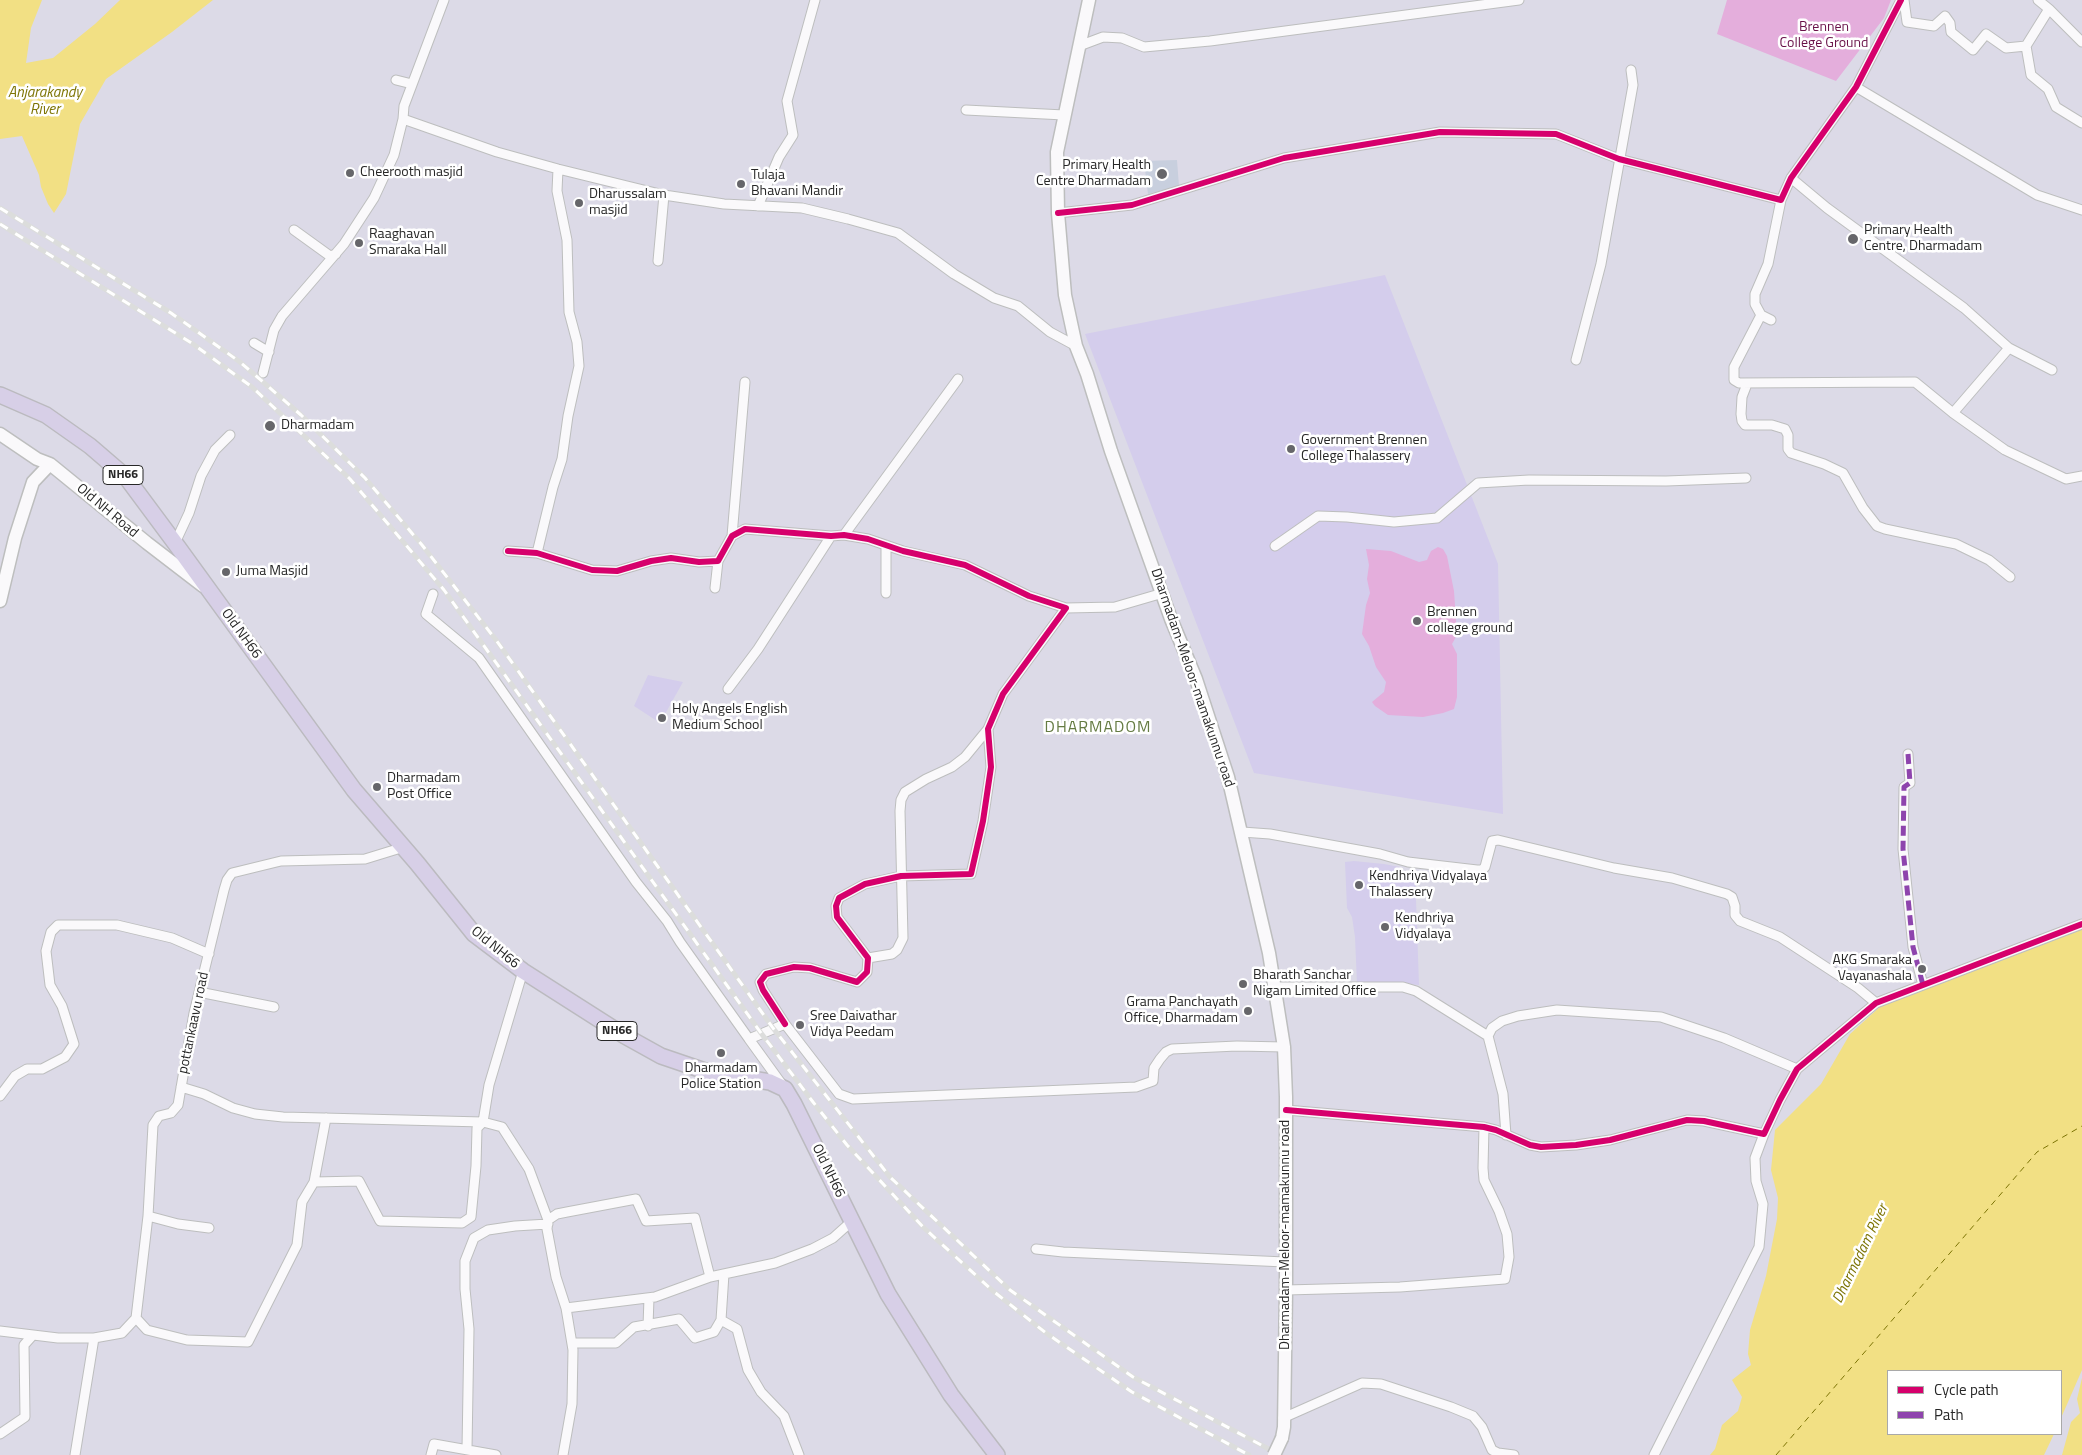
<!DOCTYPE html>
<style>
body{margin:0}
#map{position:relative;width:2082px;height:1455px;overflow:hidden;background:#dcdae7;font-family:"Titillium Web",sans-serif}
canvas{display:block}
.legend{position:absolute;left:1887px;top:1370px;width:175px;height:65px;box-sizing:border-box;background:#fff;border:1px solid #a9a9a9;margin:0;padding:6px 9px;list-style:none;font-size:15px;color:#272727}
.legend li{display:flex;align-items:center;gap:10px;height:25px}
.legend b{width:25px;border:1px solid #a9a9a9}
</style>
<div id="map">
<canvas width="2082" height="1455"></canvas>
<ul class="legend">
<li><b style="height:6px;background:#d6006c"></b>Cycle path</li>
<li><b style="height:6px;background:#8e44ad"></b>Path</li>
</ul>
</div>
<script>
const context = document.querySelector('canvas').getContext('2d');
context.lineJoin = 'round';
function paint(path, color) { context.fillStyle = color; context.fill(path, 'evenodd'); }
const toPath = rows => new Path2D(rows.map(r => 'M' + r).join(''));
function stroke(path, color, width, dash) { context.strokeStyle = color; context.lineWidth = width; context.lineCap = dash ? 'butt' : 'round'; context.setLineDash(dash || []); context.stroke(path); }
function drawText(font, color, halo, rows, align = 'center') {
  context.font = font + ' "Titillium Web",sans-serif'; context.lineWidth = 5; context.setLineDash([]); context.textBaseline = 'middle'; context.strokeStyle = halo; context.fillStyle = color; for (const [text, x, y, turn = 0] of rows) {
    context.save(); context.translate(x, y); context.rotate((+turn || 0) * Math.PI / 180); context.textAlign = isNaN(turn) ? turn : align; if (halo) context.strokeText(text, 0, 0); context.fillText(text, 0, 0); context.restore();
  }
}
const education = toPath([
 [1385,275,1498,564,1503,814,1254,773,1085,334],
 [648,675,683,682,660,723,634,706],
 [1354,861,1384,864,1400,867,1404,872,1415,871,1419,985,1397,983,1357,984,1355,937,1352,917,1347,908,1345,862]
]);
const medical = toPath([
 [1177,160,1179,186,1148,194,1144,161]
]);
const green = toPath([
 [1727,0,1891,0,1884,18,1836,81,1717,34],
 [1438,547,1443,549,1447,556,1454,591,1457,635,1452,644,1457,654,1457,697,1454,709,1443,713,1423,717,1388,715,1375,706,1372,702,1384,692,1386,682,1376,667,1369,646,1362,634,1366,605,1370,593,1367,579,1369,565,1366,549,1391,551,1419,562,1427,560,1431,551]
]);
const water = toPath([
 [0,0,42,0,31,28,26,63,53,58,95,24,120,0,213,0,172,32,106,79,80,124,66,194,54,213,48,204,41,187,39,175,22,136,0,139],
 [2082,929,2082,1370,2061,1418,2061,1371,1888,1371,1888,1434,2054,1434,2044,1455,1710,1455,1715,1449,1722,1425,1738,1411,1742,1397,1732,1380,1751,1365,1748,1354,1750,1330,1766,1276,1777,1219,1778,1198,1771,1170,1775,1130,1821,1084,1850,1034,1883,1004],
 [2082,1378,2082,1455,2062,1455,2071,1422,2080,1413,2077,1399]
]);
const ferry = toPath([
 [1776,1455,2037,1152,2082,1126]
]);
const street = toPath([
 [1904,0,1907,22,1934,26,1945,16,1950,23,1951,32,1973,50,1986,34,2006,48,2026,46,2031,75,2048,89,2056,107,2082,123],
 [2049,9,2082,42],
 [1079,46,1103,37,1122,38,1144,47,1210,41,1519,0],
 [2026,46,2049,9,2038,0],
 [396,80,412,84],
 [1856,87,2037,195,2082,210],
 [966,110,1064,115],
 [403,119,497,152,558,169,664,195,724,204,802,208,848,219,898,233,954,274,994,298,1018,306,1050,332,1076,346],
 [1791,178,1827,208,1964,308,2009,348,1953,413,2005,450,2066,479,2082,476],
 [758,206,779,157,793,135,787,101,815,0],
 [1058,213,1132,205,1284,158,1440,132,1556,134,1619,159,1781,200,1791,178,1856,87,1901,0],
 [294,230,330,256,336,254],
 [658,261,664,195],
 [1761,315,1734,367,1734,380,1739,383,1915,382,1953,413],
 [1771,320,1761,315,1755,304,1755,294,1768,264,1781,200],
 [254,343,269,352],
 [2009,348,2052,370],
 [1576,360,1601,264,1633,85,1631,70],
 [263,373,274,330,282,316,344,244,374,198,394,155,403,119,404,106,444,0],
 [1747,384,1742,397,1741,414,1742,421,1745,425,1772,425,1785,429,1788,435,1788,449,1791,453,1824,464,1843,473,1863,508,1877,526,1885,529,1956,544,1989,560,2010,577],
 [844,535,958,379],
 [732,536,745,382],
 [175,543,189,513,201,476,215,450,230,435],
 [1275,546,1318,516,1347,517,1394,522,1437,518,1478,483,1529,480,1666,481,1746,478],
 [508,551,537,553,592,570,617,571,651,561,671,558,699,562,718,561,732,536,745,529,831,536,844,535,868,539,903,551,965,565,1029,596,1066,608,1003,694,988,729,991,767,983,821,971,874,901,876,865,884,839,898,836,906,837,917,868,958,867,972,857,982,810,968,794,967,766,974,760,982,763,990,785,1024],
 [537,553,553,487,562,459,568,416,579,366,577,342,569,312,567,240,557,191,558,169],
 [715,588,718,561],
 [886,593,886,545],
 [433,594,426,614,479,658,636,882,667,921,680,942,749,1039],
 [1066,608,1115,607,1163,593],
 [728,689,758,649,831,536],
 [1908,754,1910,783,1904,787,1903,849,1913,947,1923,985],
 [1242,832,1270,834,1380,854,1408,862,1477,870,1482,870,1485,867,1492,841,1498,840,1614,868,1672,878,1727,894,1732,897,1735,906,1735,915,1740,921,1780,937,1858,988,1876,1003],
 [868,958,892,954,897,950,903,938,900,811,901,800,905,792,926,779,952,767,965,757,988,729],
 [523,971,489,1085,483,1122,502,1127,529,1169,548,1220,547,1229,556,1277,566,1308,573,1350,572,1404,563,1455],
 [1275,987,1403,987,1416,991,1488,1036,1503,1094,1506,1135],
 [199,992,274,1007],
 [1488,1036,1492,1028,1502,1021,1518,1016,1557,1010,1661,1017,1724,1038,1797,1069],
 [783,1086,749,1039,785,1024,839,1094,853,1099,1136,1087,1153,1081,1154,1068,1160,1059,1166,1052,1172,1049,1237,1046,1284,1047],
 [181,1087,204,1094,233,1108,255,1114,283,1117,483,1122],
 [0,1096,15,1076,27,1069,42,1069,65,1057,74,1044,62,1006,50,985,46,951,51,932,58,925,117,925,172,938,209,954],
 [1286,1110,1484,1127,1496,1130,1530,1145,1541,1147,1576,1145,1610,1140,1687,1120,1704,1121,1764,1134,1780,1100,1797,1069,1876,1003,2082,924],
 [326,1118,314,1182,359,1181,380,1221,462,1223,471,1217,476,1166,477,1128,483,1122],
 [148,1216,178,1224,209,1228],
 [548,1220,557,1214,567,1212,636,1199,646,1221,695,1218,710,1277],
 [1036,1249,1063,1252,1285,1262],
 [1286,1290,1400,1287,1505,1279,1509,1257,1507,1234,1499,1211,1484,1180,1483,1168,1484,1127],
 [566,1308,655,1297,710,1277,775,1263,812,1249,833,1238,852,1221],
 [136,1318,147,1330,187,1340,248,1342,297,1245,302,1202,314,1182],
 [721,1320,724,1274],
 [648,1326,649,1298],
 [0,1331,58,1338,94,1338,122,1333,136,1318,148,1216,153,1125,159,1116,171,1113,178,1105,194,1013,224,890,227,880,232,873,281,861,365,859,404,847],
 [572,1343,616,1343,634,1327,679,1319,695,1338,714,1332,721,1320,737,1329,748,1370,761,1392,784,1416,799,1455],
 [1283,1418,1362,1383,1381,1384,1451,1407,1473,1416,1482,1427,1492,1450,1498,1453,1514,1455],
 [0,1434,25,1417,24,1345,33,1335],
 [467,1449,469,1329,465,1289,465,1261,474,1238,488,1230,515,1226,548,1224],
 [75,1455,94,1338],
 [431,1455,434,1444,496,1455],
 [1654,1455,1759,1247,1763,1204,1756,1181,1755,1158,1764,1134]
]);
const secondary = toPath([
 [1089,0,1057,152,1058,213,1065,295,1076,346,1087,374,1111,451,1171,619,1196,679,1228,777,1269,953,1284,1047,1286,1097,1286,1290,1284,1427,1282,1438],
 [0,434,37,459,50,464,147,543,203,586],
 [0,601,15,538,33,482,50,464]
]);
const primary = toPath([
 [0,395,46,415,90,446,126,477,175,543,354,790,417,863,474,934,523,971,625,1036,661,1056,708,1072,770,1082,785,1089,794,1104,888,1294,951,1395,997,1455]
]);
const rail = toPath([
 [0,208,171,313,240,362,301,415,365,478,422,545,496,640,773,1028,890,1177,1010,1290,1133,1377,1280,1455],
 [0,224,193,344,252,387,350,479,444,590,761,1033,813,1102,847,1145,923,1227,993,1291,1046,1333,1132,1392,1249,1455]
]);
const secondaryBridge = toPath([
 [1274,1455,1282,1438]
]);
const quiet = toPath([
 [1908,754,1910,783,1904,787,1903,849,1913,947,1923,985]
]);
const cycleway = toPath([
 [1058,213,1132,205,1284,158,1440,132,1556,134,1619,159,1781,200,1791,178,1856,87,1901,0],
 [508,551,537,553,592,570,617,571,651,561,671,558,699,562,718,561,732,536,745,529,831,536,844,535,868,539,903,551,965,565,1029,596,1066,608,1003,694,988,729,991,767,983,821,971,874,901,876,865,884,839,898,836,906,837,917,868,958,867,972,857,982,810,968,794,967,766,974,760,982,763,990,785,1024],
 [1286,1110,1484,1127,1496,1130,1530,1145,1541,1147,1576,1145,1610,1140,1687,1120,1704,1121,1764,1134,1780,1100,1797,1069,1876,1003,2082,924]
]);
const markers = [
 [350,173,5,"#66666a"],
 [1162,174,6,"#66666a"],
 [741,184,5,"#66666a"],
 [579,203,5,"#66666a"],
 [1853,239,6,"#66666a"],
 [359,243,5,"#66666a"],
 [270,426,6,"#66666a"],
 [1291,449,5,"#66666a"],
 [226,572,5,"#66666a"],
 [1417,621,5,"#66666a"],
 [662,718,5,"#66666a"],
 [377,787,5,"#66666a"],
 [1359,885,5,"#66666a"],
 [1385,927,5,"#66666a"],
 [1922,969,5,"#66666a"],
 [1243,984,5,"#66666a"],
 [1248,1011,5,"#66666a"],
 [800,1025,5,"#66666a"],
 [721,1053,5,"#66666a"]
];
const shields = [
 [123,475,40],
 [617,1031,40]
];
const shieldNames = [
 ["NH66",123,475],
 ["NH66",617,1031]
];
const parkNames = [
 ["Brennen",1824,28],
 ["College Ground",1824,44]
];
const poiNames = [
 ["Primary Health",1151,166,"right"],
 ["Centre Dharmadam",1151,182,"right"],
 ["Cheerooth masjid",360,173],
 ["Tulaja",751,176],
 ["Bhavani Mandir",751,192],
 ["Dharussalam",589,195],
 ["masjid",589,211],
 ["Primary Health",1864,231],
 ["Centre, Dharmadam",1864,247],
 ["Raaghavan",369,235],
 ["Smaraka Hall",369,251],
 ["Dharmadam",281,426],
 ["Government Brennen",1301,441],
 ["College Thalassery",1301,457],
 ["Juma Masjid",236,572],
 ["Brennen",1427,613],
 ["college ground",1427,629],
 ["Holy Angels English",672,710],
 ["Medium School",672,726],
 ["Dharmadam",387,779],
 ["Post Office",387,795],
 ["Kendhriya Vidyalaya",1369,877],
 ["Thalassery",1369,893],
 ["Kendhriya",1395,919],
 ["Vidyalaya",1395,935],
 ["AKG Smaraka",1912,961,"right"],
 ["Vayanashala",1912,977,"right"],
 ["Bharath Sanchar",1253,976],
 ["Nigam Limited Office",1253,992],
 ["Grama Panchayath",1238,1003,"right"],
 ["Office, Dharmadam",1238,1019,"right"],
 ["Sree Daivathar",810,1017],
 ["Vidya Peedam",810,1033],
 ["Dharmadam",721,1069,"center"],
 ["Police Station",721,1085,"center"]
];
const streetNames = [
 ["Old NH Road",107,511,40],
 ["Old NH66",241,634,54],
 ["Dharmadam-Meloor-mamakunnu road",1192,678,71],
 ["Old NH66",495,948,39],
 ["pottankaavu road",194,1023,-78],
 ["Old NH66",828,1171,64],
 ["Dharmadam-Meloor-mamakunnu road",1286,1235,-90]
];
const waterNames = [
 ["Anjarakandy",45,93],
 ["River",45,110],
 ["Dharmadam River",1861,1254,-64]
];
const quarterNames = [
 ["DHARMADOM",1098,728]
];
paint(education, '#d4cdec');
paint(medical, '#c8cfde');
paint(green, '#e4aedc');
paint(water, '#f2e084');
stroke(ferry, '#7d7404', 1, [6, 5]);
stroke(street, '#bdbebe', 11);
stroke(secondary, '#bdbebe', 15);
stroke(primary, '#bbbabf', 18);
stroke(street, '#faf9fb', 9);
stroke(secondary, '#faf9fb', 12);
stroke(primary, '#d7cfe7', 15);
stroke(rail, '#dcdddc', 5);
stroke(rail, '#fff', 3, [9]);
stroke(secondaryBridge, '#bdbebe', 15, []);
stroke(secondaryBridge, '#faf9fb', 12);
stroke(quiet, '#8e44ad', 5, [10, 5]);
stroke(cycleway, '#d6006c', 6);
for (const [x, y, r, color] of markers) { const dot = new Path2D(); dot.arc(x, y, r, 0, 2 * Math.PI); context.fillStyle = color; context.fill(dot); stroke(dot, '#fff', 2); }
for (const [x, y, w] of shields) { const box = new Path2D(); box.roundRect(x - w / 2, y - 9.5, w, 19, 4); context.fillStyle = '#fff'; context.fill(box); stroke(box, '#272727', 1); }
drawText('bold 12px', '#272727', null, shieldNames);
drawText('14px', '#691148', '#fff', parkNames);
drawText('14px', '#272727', '#fff', poiNames, 'left');
drawText('14px', '#272727', '#fff', streetNames);
drawText('italic 15px', '#7d7404', '#fff', waterNames);
context.letterSpacing = '1px';
drawText('16px', '#657b43', '#fff', quarterNames);
context.letterSpacing = '0px';
</script>
